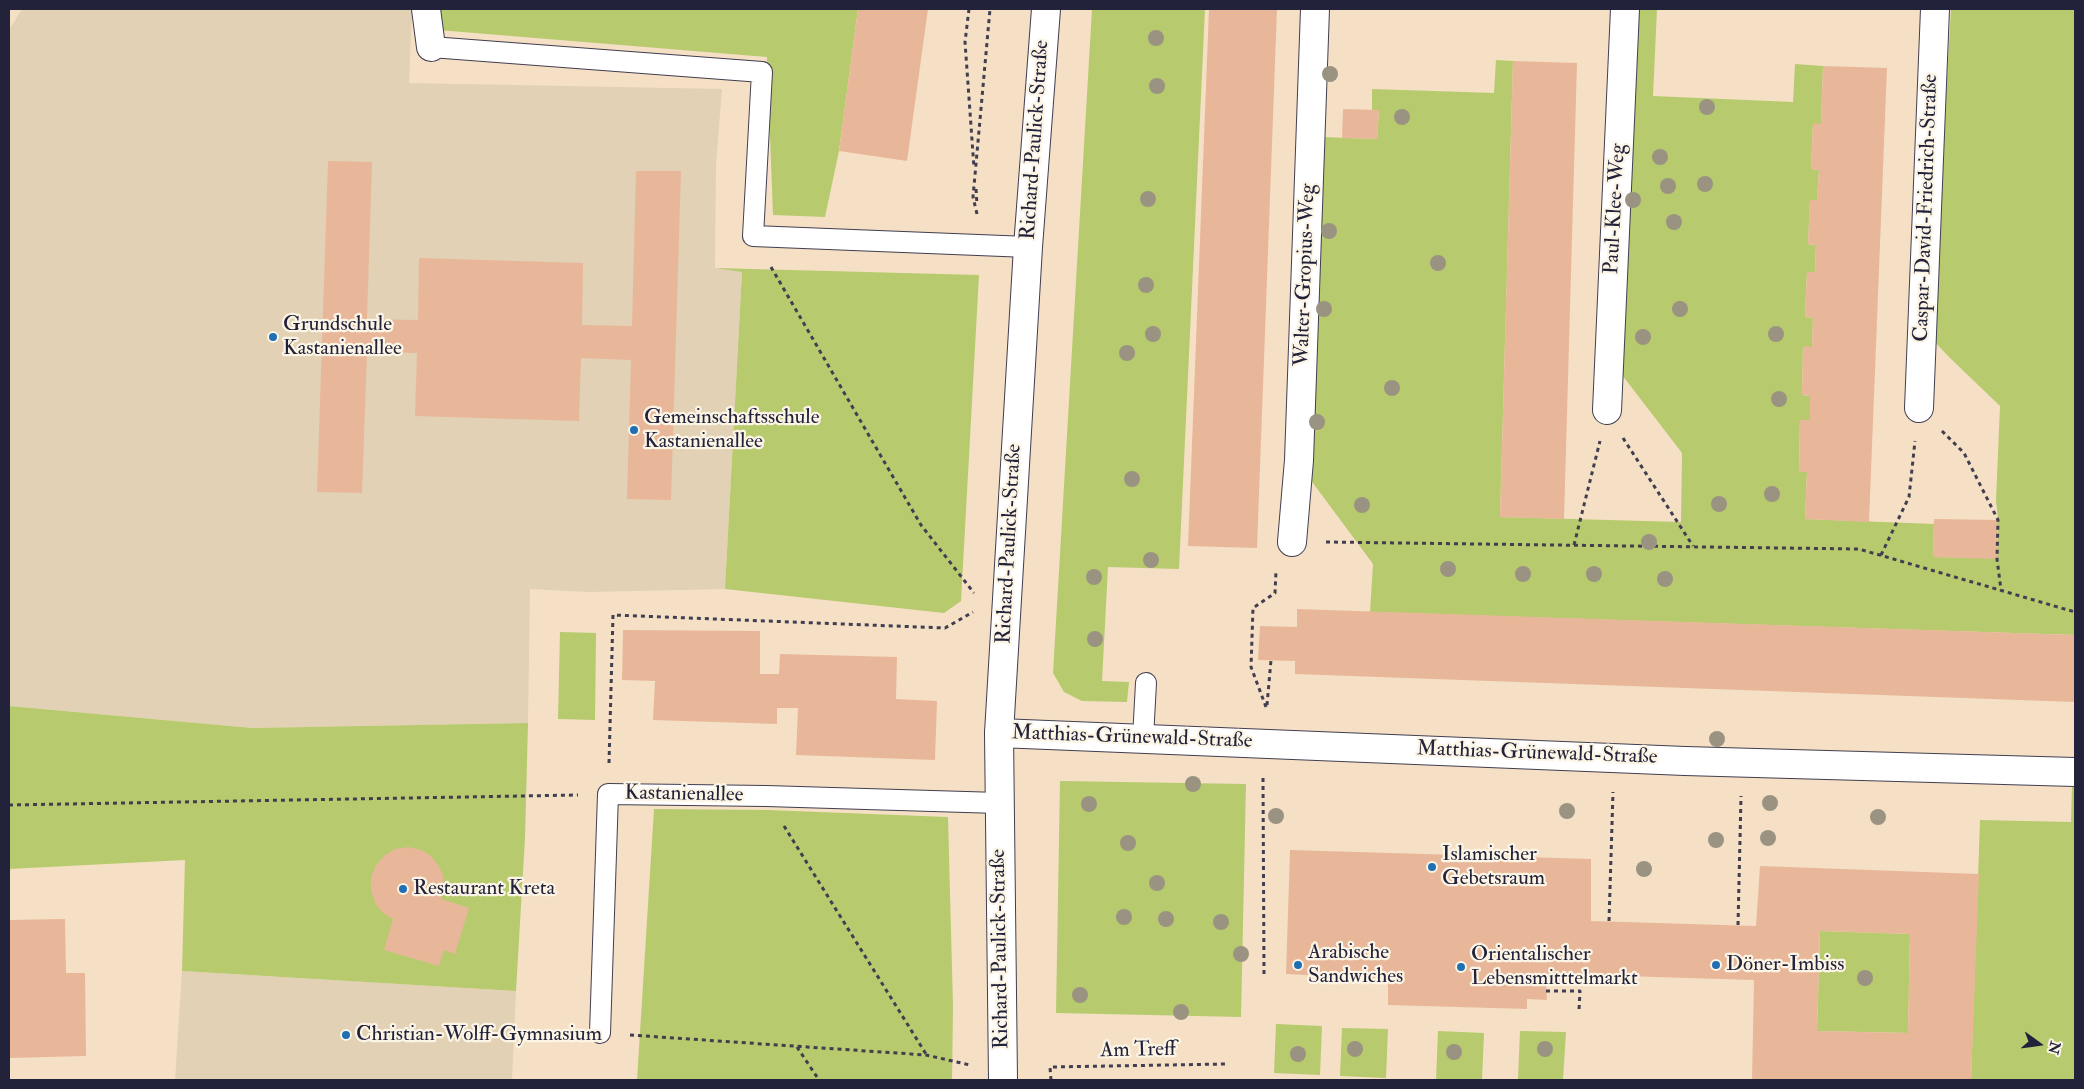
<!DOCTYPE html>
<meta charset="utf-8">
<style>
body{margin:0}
#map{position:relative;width:2084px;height:1089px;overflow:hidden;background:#f5e0c5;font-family:"IM FELL Double Pica",serif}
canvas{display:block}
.frame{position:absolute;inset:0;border:10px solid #22223b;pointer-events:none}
.north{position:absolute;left:2014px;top:1019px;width:50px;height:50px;-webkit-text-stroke:4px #fcf5e5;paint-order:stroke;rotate:104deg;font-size:14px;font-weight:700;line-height:20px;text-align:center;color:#22223b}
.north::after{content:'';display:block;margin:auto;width:18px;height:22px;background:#22223b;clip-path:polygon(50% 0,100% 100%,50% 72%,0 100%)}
</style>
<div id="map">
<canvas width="2084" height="1089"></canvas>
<div class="frame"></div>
<div class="north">N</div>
</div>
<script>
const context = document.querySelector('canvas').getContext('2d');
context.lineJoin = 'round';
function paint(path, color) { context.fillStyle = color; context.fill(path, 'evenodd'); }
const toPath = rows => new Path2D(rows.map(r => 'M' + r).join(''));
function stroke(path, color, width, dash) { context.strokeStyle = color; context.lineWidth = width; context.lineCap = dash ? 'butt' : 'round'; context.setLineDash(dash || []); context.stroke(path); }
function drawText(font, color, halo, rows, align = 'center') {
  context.font = font + ' "IM FELL Double Pica",serif'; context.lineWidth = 4.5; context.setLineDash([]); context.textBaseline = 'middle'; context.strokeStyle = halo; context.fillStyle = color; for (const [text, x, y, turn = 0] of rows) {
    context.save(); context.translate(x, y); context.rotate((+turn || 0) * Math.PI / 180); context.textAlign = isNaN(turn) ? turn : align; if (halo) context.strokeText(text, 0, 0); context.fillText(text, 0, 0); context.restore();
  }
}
const built = toPath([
 [22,9,412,9,409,83,722,89,716,165,715,268,742,271,725,589,589,592,530,589,528,723,252,728,9,706,9,30],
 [182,971,516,991,512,1079,521,1080,175,1080]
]);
const green = toPath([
 [437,9,858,9,839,151,825,217,773,215,767,57,438,30],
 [1092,9,1205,9,1179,569,1108,567,1102,681,1129,682,1127,702,1082,701,1064,692,1053,673],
 [1634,9,1657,9,1653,96,1793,102,1795,64,1823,66,1821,124,1813,124,1811,169,1819,170,1817,200,1810,201,1808,244,1816,245,1815,272,1807,272,1805,317,1813,318,1812,347,1803,347,1802,395,1810,396,1810,420,1800,420,1799,471,1807,472,1805,519,1934,524,1933,557,1997,558,1998,520,1996,500,2000,406,1949,357,1932,339,1951,9,2075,9,2075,635,1370,612,1373,564,1307,475,1322,137,1377,139,1379,111,1372,110,1372,89,1494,93,1496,60,1513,61,1500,517,1681,522,1682,453,1619,371],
 [715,268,979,275,961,601,944,613,725,589,742,272],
 [560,632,596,633,595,720,558,719],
 [9,706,252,728,528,723,525,838,516,991,182,971,185,860,9,869],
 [1060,781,1246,784,1241,1017,1056,1013],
 [2072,786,2075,786,2075,1080,1971,1080,1980,820,2071,822],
 [654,809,768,810,948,817,953,1006,952,1080,637,1080],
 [1820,931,1910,934,1908,1033,1817,1031],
 [1276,1024,1322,1026,1320,1075,1274,1073],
 [1342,1028,1388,1029,1386,1078,1340,1076],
 [1438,1031,1484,1033,1482,1080,1436,1080],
 [1520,1031,1566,1032,1563,1080,1518,1079]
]);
const building = toPath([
 [858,9,928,9,907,161,839,151],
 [1209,9,1277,9,1257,548,1188,546],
 [1513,61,1577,63,1564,519,1500,517],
 [1823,66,1887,68,1869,522,1805,519,1807,472,1799,472,1800,420,1810,420,1810,396,1802,395,1803,346,1812,347,1813,318,1805,317,1807,272,1815,272,1816,245,1808,244,1810,200,1817,200,1819,170,1811,169,1813,123,1821,124],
 [1343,109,1379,110,1377,139,1342,138],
 [328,161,372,162,367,319,418,320,419,258,583,263,582,325,632,326,636,171,681,171,671,500,627,499,631,360,581,358,579,421,415,416,417,353,367,352,362,493,317,492],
 [1934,519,1998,520,1997,559,1933,557],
 [1297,609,2075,635,2075,702,1295,674,1295,661,1258,660,1260,626,1297,627],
 [623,630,760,631,760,674,779,674,780,654,897,657,896,699,937,701,935,760,796,755,798,708,777,708,777,724,653,720,655,681,622,680],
 [408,847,421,850,431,856,438,865,443,875,444,887,441,899,469,908,455,954,444,950,439,966,384,950,393,919,383,913,375,903,371,890,371,877,376,865,384,856,395,849],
 [1290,850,1591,859,1591,921,1756,926,1760,866,1979,874,1971,1080,1752,1080,1754,980,1590,975,1587,984,1546,983,1547,1000,1527,999,1527,1009,1388,1005,1388,979,1286,974],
 [1820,931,1910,934,1908,1033,1817,1031],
 [65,919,66,973,85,973,86,1056,9,1058,9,920]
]);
const path = toPath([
 [969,9,965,42,974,168],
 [976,189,977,205],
 [977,214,973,197,990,9],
 [771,267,921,525,974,593],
 [1942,431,1964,453,1998,520,1997,559,2001,590],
 [1623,438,1693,546],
 [1326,542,1859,549,2075,612],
 [1574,545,1600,441],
 [1881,555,1909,497,1915,441],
 [1267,705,1271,660],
 [1266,707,1251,667,1253,608,1275,593,1276,571],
 [609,763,613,615,945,628,973,612],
 [1263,778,1264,974],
 [9,805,578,795],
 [784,826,926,1054],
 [1609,921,1613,792],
 [1738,925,1741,796],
 [1546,991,1580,991,1579,1010],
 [630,1035,926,1055,970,1065],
 [797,1047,819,1080],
 [1051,1080,1050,1067,1226,1064]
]);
const service = toPath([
 [431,47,762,72,753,236,1028,247],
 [1143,738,1146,683],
 [600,1033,608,794,766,796,999,803]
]);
const minor = toPath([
 [426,9,431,47],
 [1919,408,1935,9],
 [1607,410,1625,9],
 [1292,542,1299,460,1315,9],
 [999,733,1685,761,2075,772]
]);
const tertiary = toPath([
 [1003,1080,999,733,1028,247,1046,9]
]);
const trees = [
 [1156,38],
 [1330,74],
 [1157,86],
 [1707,107],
 [1402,117],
 [1660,157],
 [1705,184],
 [1668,186],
 [1148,199],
 [1633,200],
 [1674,222],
 [1329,231],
 [1438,263],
 [1146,285],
 [1324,309],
 [1680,309],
 [1153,334],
 [1776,334],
 [1643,337],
 [1127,353],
 [1392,388],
 [1779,399],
 [1317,422],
 [1132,479],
 [1772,494],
 [1719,504],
 [1362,505],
 [1649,542],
 [1151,560],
 [1448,569],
 [1523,574],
 [1594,574],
 [1094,577],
 [1665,579],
 [1095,639],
 [1717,739],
 [1193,784],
 [1770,803],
 [1089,804],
 [1567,811],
 [1276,816],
 [1878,817],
 [1768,838],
 [1716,840],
 [1128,843],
 [1644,869],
 [1157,883],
 [1124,917],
 [1166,919],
 [1221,922],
 [1241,954],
 [1865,978],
 [1080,995],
 [1181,1012],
 [1355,1049],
 [1545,1049],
 [1454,1052],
 [1298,1054]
];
const markers = [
 [273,337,5,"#1f6fb2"],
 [634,430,5,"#1f6fb2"],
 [1432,867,5,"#1f6fb2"],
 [403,889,5,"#1f6fb2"],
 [1298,965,5,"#1f6fb2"],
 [1716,965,5,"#1f6fb2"],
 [1461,967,5,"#1f6fb2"],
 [346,1035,5,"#1f6fb2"]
];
const streetNames = [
 ["Richard-Paulick-Straße",1036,140,-86],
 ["Caspar-David-Friedrich-Straße",1927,208,-88],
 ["Paul-Klee-Weg",1616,209,-87],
 ["Walter-Gropius-Weg",1306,275,-88],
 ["Richard-Paulick-Straße",1010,544,-87],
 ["Matthias-Grünewald-Straße",1132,738,2],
 ["Matthias-Grünewald-Straße",1537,754,2],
 ["Kastanienallee",684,795,1],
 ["Richard-Paulick-Straße",1001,949,-91],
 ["Am Treff",1138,1051,-1]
];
const poiNames = [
 ["Grundschule",283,325],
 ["Kastanienallee",283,349],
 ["Gemeinschaftsschule",644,418],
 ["Kastanienallee",644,442],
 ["Islamischer",1442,855],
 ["Gebetsraum",1442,879],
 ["Restaurant Kreta",413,889],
 ["Arabische",1308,953],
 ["Sandwiches",1308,977],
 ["Orientalischer",1471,955],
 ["Lebensmitttelmarkt",1471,979],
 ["Döner-Imbiss",1726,965],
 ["Christian-Wolff-Gymnasium",356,1035]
];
paint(built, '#e2d1b5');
paint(green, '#b7ca6e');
paint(building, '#e8b799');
stroke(service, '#423e50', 22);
stroke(minor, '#423e50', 30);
stroke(tertiary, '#423e50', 30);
stroke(path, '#423e50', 3, [4, 4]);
stroke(service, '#fff', 20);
stroke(minor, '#fff', 28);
stroke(tertiary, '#fff', 28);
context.fillStyle = '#9a9381';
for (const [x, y] of trees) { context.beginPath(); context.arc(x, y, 8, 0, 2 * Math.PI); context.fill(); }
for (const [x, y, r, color] of markers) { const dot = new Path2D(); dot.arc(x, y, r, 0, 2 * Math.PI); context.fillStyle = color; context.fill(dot); stroke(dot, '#fcf5e5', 2); }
drawText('21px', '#22223b', '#fcf5e5', streetNames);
drawText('21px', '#22223b', '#fcf5e5', poiNames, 'left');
</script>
